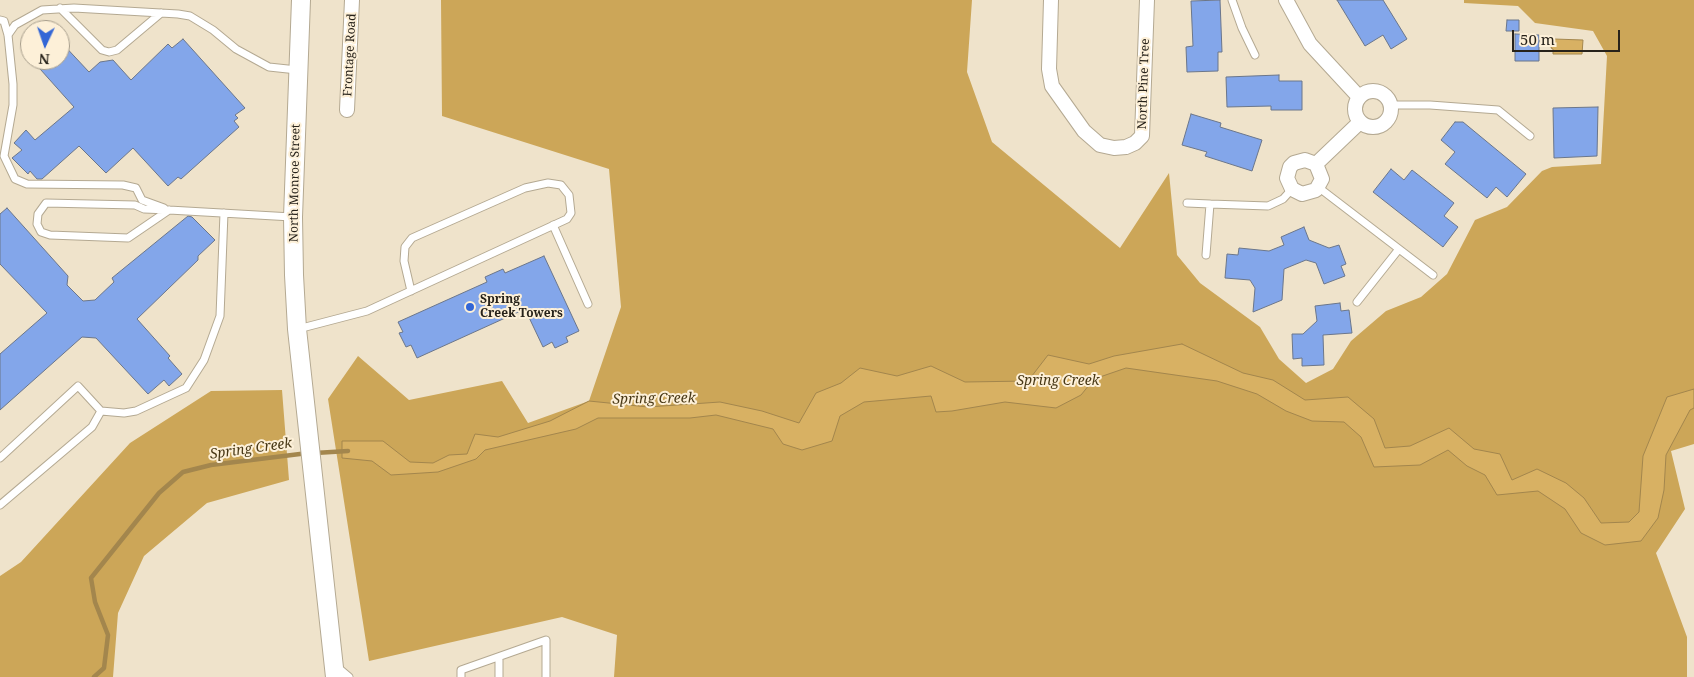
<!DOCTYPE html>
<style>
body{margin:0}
#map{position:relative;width:1694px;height:677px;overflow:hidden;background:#efe3cb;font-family:"Noto Serif",serif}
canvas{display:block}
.north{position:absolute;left:20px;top:20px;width:50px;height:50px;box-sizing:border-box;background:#fdf0d8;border:1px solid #a79e8c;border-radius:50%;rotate:183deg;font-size:14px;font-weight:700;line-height:20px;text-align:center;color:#27221a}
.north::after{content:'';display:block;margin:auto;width:18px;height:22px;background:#3366d6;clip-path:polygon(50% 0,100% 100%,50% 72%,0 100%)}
.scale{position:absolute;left:1512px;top:30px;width:108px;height:22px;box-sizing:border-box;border:2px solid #27221a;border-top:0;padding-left:6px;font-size:15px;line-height:18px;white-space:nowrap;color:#27221a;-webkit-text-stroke:4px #fdf0d8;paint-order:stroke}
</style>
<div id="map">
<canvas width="1694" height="677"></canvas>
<div class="north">N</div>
<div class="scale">50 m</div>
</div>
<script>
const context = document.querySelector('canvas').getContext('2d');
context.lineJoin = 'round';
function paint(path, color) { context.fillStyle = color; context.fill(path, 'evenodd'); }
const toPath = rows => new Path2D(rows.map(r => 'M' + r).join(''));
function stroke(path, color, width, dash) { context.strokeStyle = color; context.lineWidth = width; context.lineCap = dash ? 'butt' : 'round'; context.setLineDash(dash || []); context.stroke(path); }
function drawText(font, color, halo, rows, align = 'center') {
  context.font = font + ' "Noto Serif",serif'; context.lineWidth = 4; context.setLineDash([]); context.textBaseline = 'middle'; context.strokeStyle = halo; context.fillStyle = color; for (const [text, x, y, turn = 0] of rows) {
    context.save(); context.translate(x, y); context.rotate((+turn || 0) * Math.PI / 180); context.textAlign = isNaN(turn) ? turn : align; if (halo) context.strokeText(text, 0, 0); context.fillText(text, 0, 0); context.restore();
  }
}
const forest = toPath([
 [441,0,972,0,967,72,992,142,1120,248,1169,173,1177,255,1200,283,1260,327,1279,359,1306,383,1333,369,1351,341,1386,311,1421,297,1447,274,1475,220,1507,207,1542,171,1552,167,1601,164,1607,56,1593,31,1535,23,1518,6,1464,3,1464,0,1694,0,1694,444,1671,451,1685,509,1656,553,1687,637,1687,677,614,677,617,635,562,617,369,661,328,399,358,356,409,400,502,381,528,423,589,401,621,307,609,169,442,116],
 [282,390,289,480,207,503,144,556,118,613,113,677,0,677,0,576,21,562,130,443,211,391]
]);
const water = toPath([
 [1554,39,1583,40,1582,54,1553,54,1553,49,1551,48,1554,39],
 [1182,344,1243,373,1273,380,1305,400,1348,397,1374,419,1385,448,1410,446,1449,428,1474,449,1500,454,1512,480,1537,469,1566,483,1584,498,1601,523,1629,522,1639,512,1643,456,1667,397,1694,389,1694,408,1690,410,1666,455,1664,490,1658,518,1641,541,1605,545,1581,533,1565,509,1538,491,1497,495,1485,475,1467,466,1448,450,1420,465,1374,467,1361,437,1344,422,1312,421,1286,411,1257,394,1217,381,1126,368,1094,379,1081,395,1056,408,1005,402,952,411,936,412,931,396,864,402,840,416,832,441,802,450,783,444,773,429,716,415,690,418,598,418,576,429,485,450,476,459,438,472,391,475,372,461,342,458,342,441,383,441,410,462,433,463,449,455,467,454,475,434,498,437,550,421,589,401,648,407,720,402,762,411,799,423,816,393,841,383,860,368,897,376,931,366,965,382,1028,381,1048,355,1089,364,1114,356,1182,344]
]);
const stream = toPath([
 [315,453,348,451],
 [94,677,104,668,108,635,95,602,91,578,159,493,183,472,211,465,308,453]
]);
const building = toPath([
 [1220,0,1222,52,1218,52,1218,71,1187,72,1186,47,1193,46,1191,1,1220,0],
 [1337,0,1383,0,1407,39,1391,49,1383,35,1365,46,1337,0],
 [1507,20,1519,20,1519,31,1506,31,1507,20],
 [1515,34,1539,35,1539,61,1515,61,1515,34],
 [183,39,245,108,235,115,238,118,234,121,239,127,181,179,178,177,168,186,133,148,106,173,79,146,42,179,37,179,30,171,28,174,12,158,22,150,14,143,26,130,35,140,74,107,32,60,60,60,60,41,89,72,100,62,113,60,131,80,168,44,172,48,183,39],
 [1279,75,1279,81,1302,81,1302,110,1271,110,1271,106,1227,107,1226,77,1279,75],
 [1598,107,1597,156,1554,158,1553,108,1598,107],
 [1191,114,1221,123,1220,127,1262,140,1252,171,1205,156,1207,152,1182,145,1191,114],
 [1455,122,1463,122,1526,174,1507,197,1496,187,1487,198,1445,164,1455,152,1441,140,1455,122],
 [1391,169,1404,180,1412,170,1454,203,1444,216,1458,227,1443,247,1373,192,1391,169],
 [7,208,68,276,67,285,83,301,95,300,114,282,112,278,188,216,192,217,215,240,198,256,198,260,137,319,170,356,168,358,182,374,169,386,164,380,148,394,96,338,82,337,0,410,0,354,47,313,0,264,0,214,7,208],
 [1304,227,1309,240,1329,248,1339,245,1346,264,1341,266,1345,276,1324,284,1316,263,1306,260,1284,269,1282,300,1253,312,1255,288,1250,280,1225,278,1227,254,1238,255,1239,248,1269,251,1284,245,1281,237,1304,227],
 [544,256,579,331,566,337,568,342,555,348,552,342,543,347,525,309,417,358,411,345,406,347,399,333,403,332,398,322,487,282,485,277,503,269,505,273,544,256],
 [1340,303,1341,311,1349,310,1352,333,1323,335,1324,365,1302,366,1302,358,1293,359,1292,334,1303,334,1317,321,1315,306,1340,303]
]);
const service = toPath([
 [1232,0,1242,28,1255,55],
 [60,8,102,50,109,52,117,50,161,13],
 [0,20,4,21,8,35,13,84,13,105,4,156,15,179,27,184,123,185,136,188,142,200,164,208],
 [8,35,15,25,42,10,74,8,178,14,190,16,213,30,236,49,269,67,297,70],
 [1391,105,1430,105,1498,110,1530,136],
 [1318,187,1399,249,1357,302],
 [1187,203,1210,204],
 [169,210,128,238,50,235,41,232,37,224,38,214,46,203,135,205,144,209,169,210,292,217],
 [553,225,588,304],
 [1399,249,1433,275],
 [1206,255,1210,204,1268,206,1283,199,1292,189],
 [298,329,367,311,567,219,571,213,569,195,561,185,548,183,525,188,412,238,405,247,404,261,411,291],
 [0,458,78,386,101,411,124,413,136,411,186,388,204,360,220,316,224,213],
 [0,505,92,427,101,411],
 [499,657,499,677],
 [336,666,349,677],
 [461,677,461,670,546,640,546,677]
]);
const minor = toPath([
 [1051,0,1049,69,1052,86,1084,131,1100,145,1114,148,1126,147,1135,143,1142,136,1147,0],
 [1286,0,1310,44,1359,97],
 '1355 109a18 18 0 1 1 36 0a18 18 0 1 1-36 0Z',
 [347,110,352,0],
 [1316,164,1305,160,1294,163,1290,167,1287,178,1292,189,1302,194,1316,190,1322,179,1316,164,1360,122]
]);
const tertiary = toPath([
 [301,0,293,217,294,275,297,329,335,677]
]);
const markers = [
 [470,307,5,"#3366d6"]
];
const streetNames = [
 ["Frontage Road",350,55,-87],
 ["North Pine Tree",1144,84,-88],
 ["North Monroe Street",295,183,-89]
];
const poiNames = [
 ["Spring",480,300],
 ["Creek Towers",480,314]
];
const waterNames = [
 ["Spring Creek",1058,381],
 ["Spring Creek",654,399,-1],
 ["Spring Creek",251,449,-8]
];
paint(forest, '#cca658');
paint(water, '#d8b163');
stroke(water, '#a3864d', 1);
stroke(stream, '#a3864d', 4.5);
paint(building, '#83a6ea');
stroke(building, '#6b768a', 1);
stroke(service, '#b4a992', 9);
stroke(minor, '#b4a992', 16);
stroke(tertiary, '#b4a992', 20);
stroke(service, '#fff', 7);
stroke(minor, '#fff', 14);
stroke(tertiary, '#fff', 18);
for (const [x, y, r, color] of markers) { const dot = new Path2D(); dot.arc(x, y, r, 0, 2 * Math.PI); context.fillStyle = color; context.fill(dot); stroke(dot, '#fdf0d8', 2); }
drawText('12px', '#27221a', '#fdf0d8', streetNames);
drawText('bold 12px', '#27221a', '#fdf0d8', poiNames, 'left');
drawText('italic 14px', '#483816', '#fdf0d8', waterNames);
</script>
